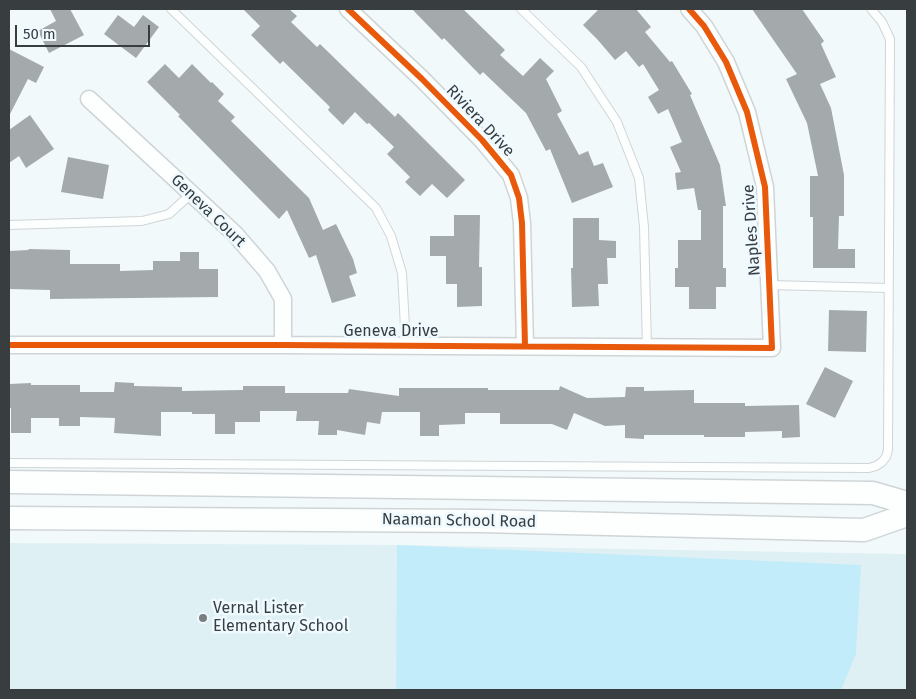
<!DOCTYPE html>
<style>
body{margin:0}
#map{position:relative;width:916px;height:699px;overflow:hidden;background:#f2f9fb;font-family:"Fira Sans",sans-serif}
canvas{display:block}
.frame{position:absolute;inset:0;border:10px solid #383e40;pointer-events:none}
.scale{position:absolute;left:15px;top:25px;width:135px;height:22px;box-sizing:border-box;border:2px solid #383e40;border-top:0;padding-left:6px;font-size:15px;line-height:18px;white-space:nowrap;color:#383e40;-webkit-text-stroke:4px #eefaff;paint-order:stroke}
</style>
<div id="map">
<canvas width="916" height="699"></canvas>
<div class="frame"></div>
<div class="scale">50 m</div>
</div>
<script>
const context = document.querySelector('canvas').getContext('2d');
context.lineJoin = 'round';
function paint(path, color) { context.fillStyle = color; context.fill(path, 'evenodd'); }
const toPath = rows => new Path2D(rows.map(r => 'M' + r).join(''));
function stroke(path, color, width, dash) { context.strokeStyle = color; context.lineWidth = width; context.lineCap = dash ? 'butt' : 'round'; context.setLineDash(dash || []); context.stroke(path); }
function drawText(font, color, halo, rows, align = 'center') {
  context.font = font + ' "Fira Sans",sans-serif'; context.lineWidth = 5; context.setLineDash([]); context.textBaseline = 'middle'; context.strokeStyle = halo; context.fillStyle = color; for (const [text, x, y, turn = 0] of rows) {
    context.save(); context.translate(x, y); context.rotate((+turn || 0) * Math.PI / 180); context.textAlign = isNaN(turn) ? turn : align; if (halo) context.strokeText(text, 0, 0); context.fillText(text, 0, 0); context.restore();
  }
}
const built = toPath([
 [9,543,397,545,907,554,907,690,9,690]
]);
const green = toPath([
 [397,545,861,565,856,654,841,690,396,690]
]);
const building = toPath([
 [50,9,70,9,84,35,49,53,38,31,56,21],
 [243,9,289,9,297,16,291,22,317,47,320,44,395,117,398,113,465,180,447,198,432,184,420,196,405,182,410,177,387,154,394,147,369,123,367,124,355,112,343,125,328,110,330,107,283,61,280,64,251,35,260,26],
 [412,9,463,9,505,50,500,55,523,76,540,58,554,71,546,79,562,111,557,114,579,155,588,151,594,166,603,163,613,187,572,203,550,149,546,151,526,113,483,72,480,75,444,38,442,40],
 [599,9,636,9,651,27,645,32,670,62,672,61,692,94,690,95,720,165,726,206,723,206,723,268,726,268,726,287,716,287,716,309,689,309,689,287,675,287,675,268,678,268,678,240,701,240,701,210,698,210,694,188,677,190,675,173,681,172,670,147,682,142,668,109,658,114,648,97,659,90,643,64,639,67,626,51,615,60,597,39,583,25],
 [752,9,802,9,824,41,821,44,836,77,820,84,831,108,844,175,844,216,839,216,838,249,855,249,855,268,813,268,813,217,810,217,810,176,818,176,807,123,786,79,797,74],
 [118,15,134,27,143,15,159,27,136,58,104,34],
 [9,49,44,67,36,83,28,79,9,116],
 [165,64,179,78,192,64,211,83,212,82,224,94,218,101,235,117,231,121,309,198,323,230,336,224,353,259,357,273,349,276,356,296,332,303,316,255,309,258,287,210,279,219,178,116,180,115,147,82],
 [30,115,54,149,26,168,19,156,9,163,9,130],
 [68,157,109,165,103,199,61,192],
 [454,215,480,215,479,267,482,267,482,306,457,307,457,284,446,284,446,256,430,256,430,236,454,236],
 [573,218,599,218,599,240,616,241,616,258,607,258,608,284,598,284,599,306,572,307,571,268,573,268],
 [29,249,70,250,70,264,120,264,120,271,153,270,153,261,180,261,180,252,199,252,199,269,218,269,218,297,50,299,50,290,9,289,9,251,28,250],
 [829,310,867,311,866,352,828,351],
 [825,367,853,381,835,418,806,404],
 [115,382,134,383,134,386,182,387,182,391,243,390,243,386,285,386,285,393,348,393,349,389,399,396,399,388,488,388,488,390,559,390,560,386,587,398,625,397,626,387,644,387,644,391,694,390,694,403,745,403,745,406,799,405,800,437,782,438,782,431,745,432,745,437,704,437,704,435,644,435,644,439,625,438,625,425,605,426,574,413,567,430,552,424,500,424,500,413,465,413,465,424,439,425,439,436,420,436,420,412,382,412,380,424,367,422,365,435,337,430,337,435,318,435,319,421,296,421,297,411,260,411,260,422,235,422,235,434,215,434,215,414,192,414,192,412,161,412,161,436,114,433,115,418,80,417,80,426,59,426,59,418,31,418,31,433,11,433,11,408,9,408,9,384,31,383,31,385,80,385,80,392,114,392]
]);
const service = toPath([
 [171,9,376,208,391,236,402,273,406,345],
 [521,9,581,67,617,122,639,178,644,227,647,348],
 [9,225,142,221,169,214,191,194],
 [770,285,888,288],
 [9,463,869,468,876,466,882,462,886,457,888,450,890,39,882,22,871,9]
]);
const minor = toPath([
 [348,9,422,79,482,140,511,175,519,198,522,223,525,346],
 [89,99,235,234,267,271,283,299,283,345],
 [9,345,283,345,772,348,765,187,747,112,726,62,704,26,689,9]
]);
const secondary = toPath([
 [9,482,873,493,907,503],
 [9,518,480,521,864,530,907,515]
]);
const cycleway = toPath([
 [348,9,422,79,482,140,511,175,519,198,522,223,525,346],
 [9,345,283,345,772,348,765,187,747,112,726,62,704,26,689,9]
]);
const markers = [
 [203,618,5,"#797f81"]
];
const streetNames = [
 ["Riviera Drive",480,121,47],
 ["Geneva Court",208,211,44],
 ["Naples Drive",752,230,-94],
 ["Geneva Drive",391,332],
 ["Naaman School Road",459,521,1]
];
const poiNames = [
 ["Vernal Lister",213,609],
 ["Elementary School",213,627]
];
paint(built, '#dff0f4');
paint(green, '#c3ecfa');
paint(building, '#a4aaac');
stroke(service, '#cfd5d7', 10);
stroke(minor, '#cfd5d7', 19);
stroke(secondary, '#cfd5d7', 25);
stroke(service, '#fdfefe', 8);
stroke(minor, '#fdfefe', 16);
stroke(secondary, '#fdfefe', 22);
stroke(cycleway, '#e8590c', 6);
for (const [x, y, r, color] of markers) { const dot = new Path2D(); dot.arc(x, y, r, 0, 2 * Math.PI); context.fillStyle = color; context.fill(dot); stroke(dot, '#eefaff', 2); }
drawText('16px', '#383e40', '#eefaff', streetNames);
drawText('16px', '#383e40', '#eefaff', poiNames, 'left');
</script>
